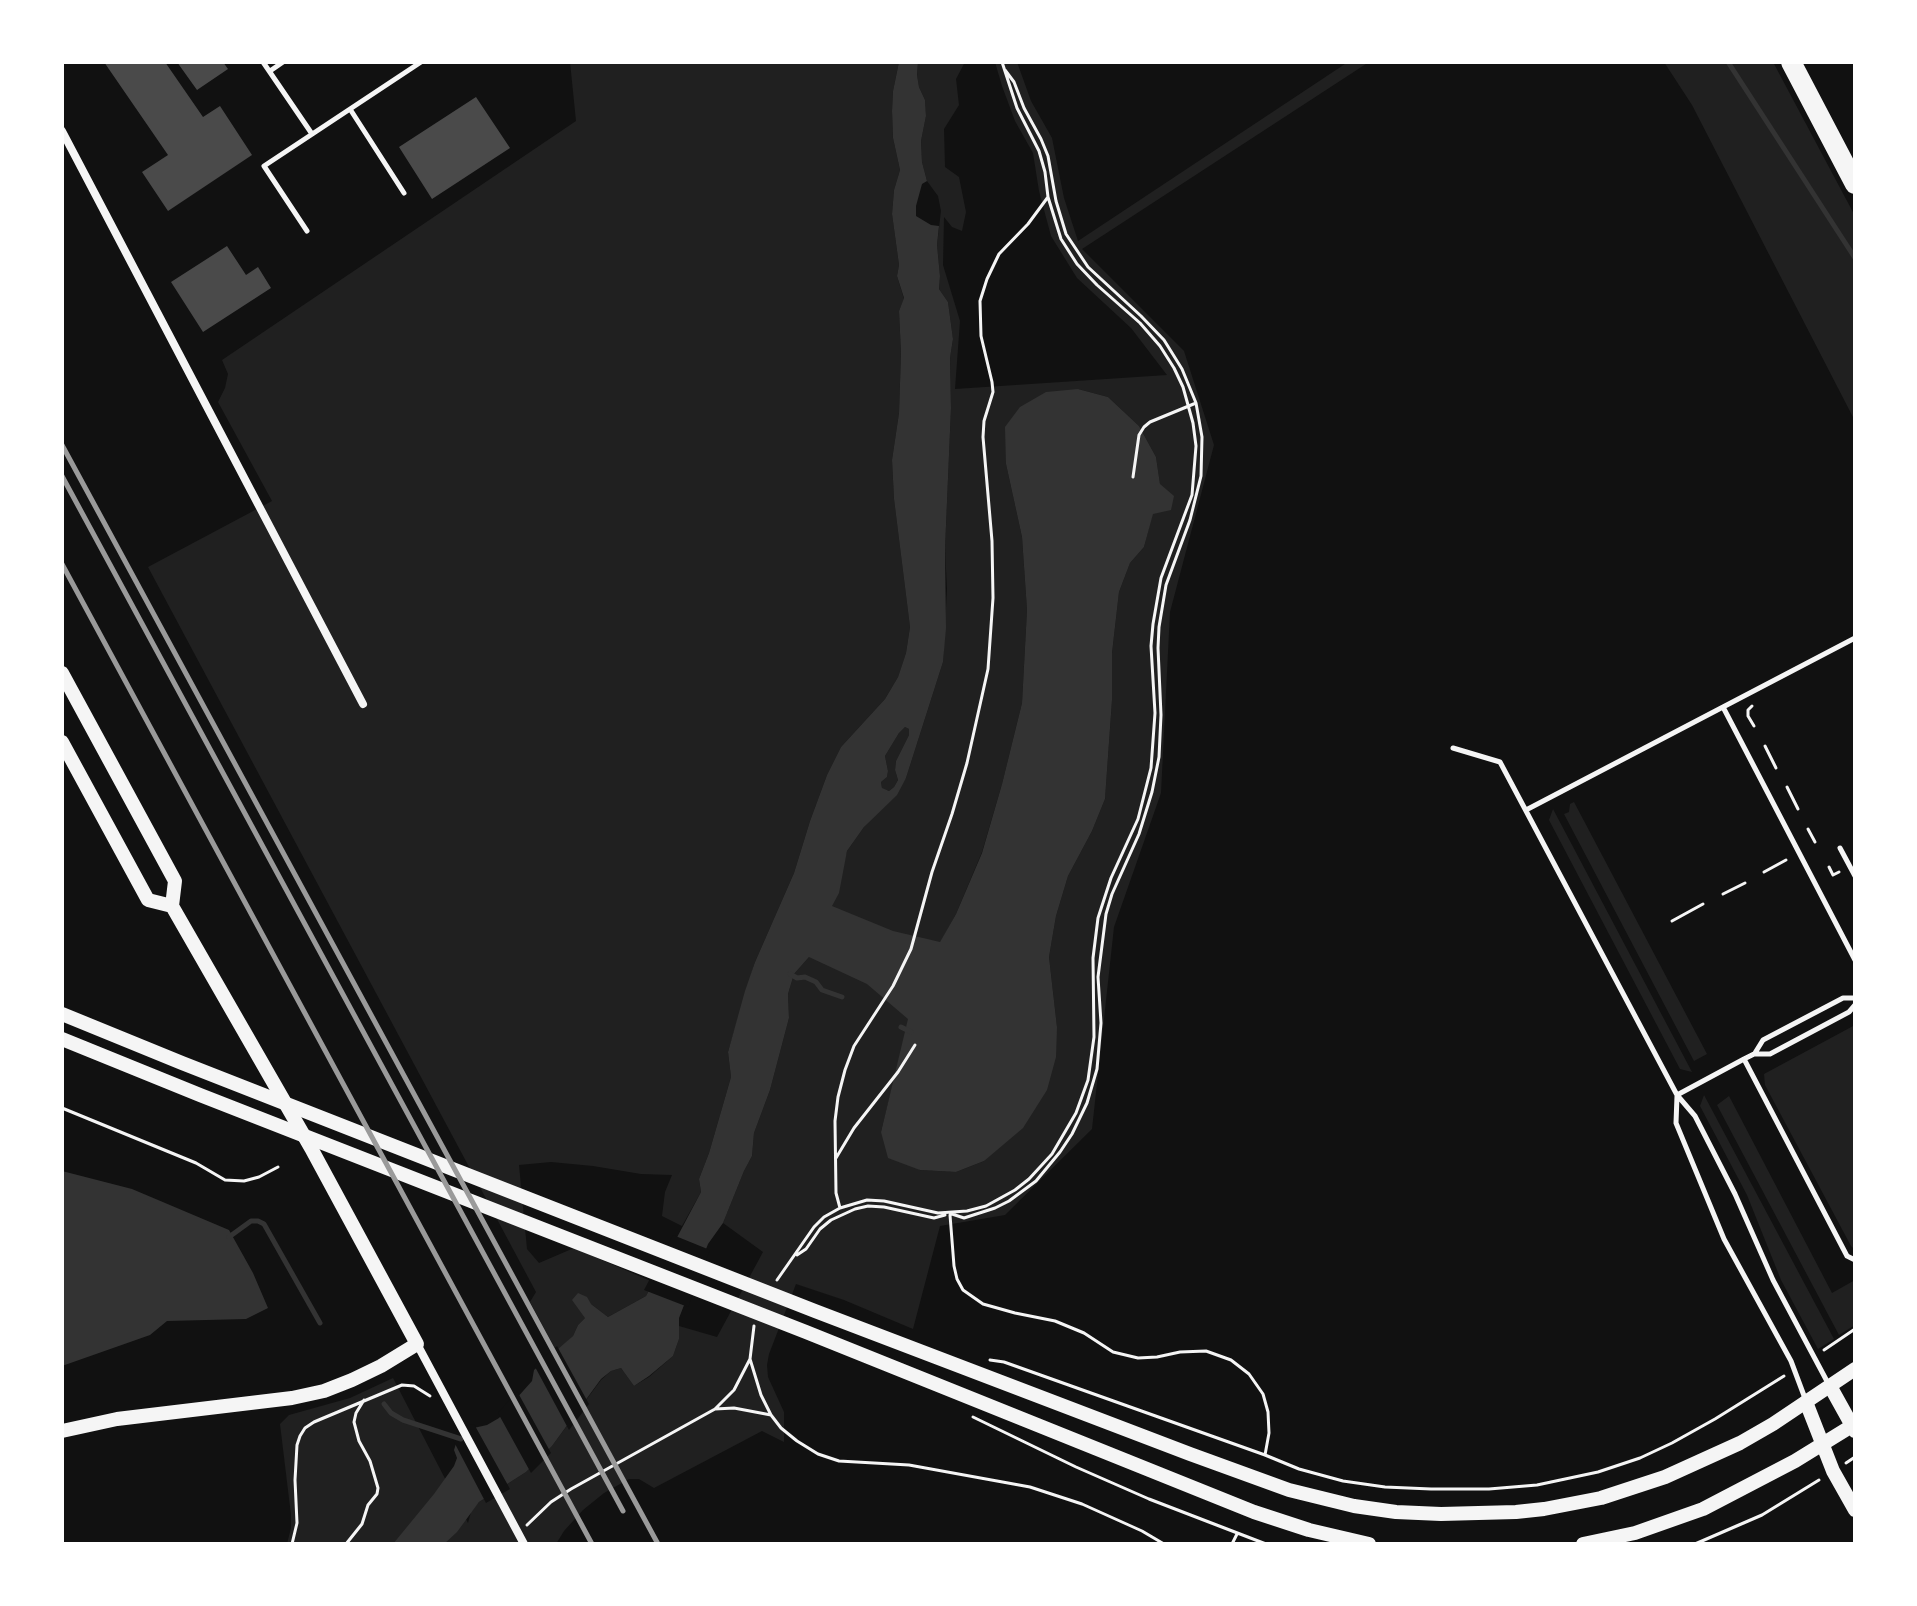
<!DOCTYPE html>
<style>
body{margin:0}
#map{position:relative;width:1917px;height:1606px;overflow:hidden;background:#111;font-family:Commissioner,sans-serif}
canvas{display:block}
.frame{position:absolute;inset:0;border:64px solid #fff;pointer-events:none}
</style>
<div id="map">
<canvas width="1917" height="1606"></canvas>
<div class="frame"></div>
</div>
<script>
const context = document.querySelector('canvas').getContext('2d');
context.lineJoin = 'round';
function paint(path, color) { context.fillStyle = color; context.fill(path, 'evenodd'); }
const toPath = rows => new Path2D(rows.map(r => 'M' + r).join(''));
function stroke(path, color, width, dash) { context.strokeStyle = color; context.lineWidth = width; context.lineCap = dash ? 'butt' : 'round'; context.setLineDash(dash || []); context.stroke(path); }
const green = toPath([
 [570,62,899,62,893,91,892,111,893,138,900,170,894,190,892,214,899,265,897,276,904,299,899,311,901,353,899,413,892,460,894,499,910,627,906,653,898,677,885,699,841,747,827,775,810,821,794,873,755,962,728,1052,731,1077,709,1153,699,1179,701,1192,682,1226,662,1216,665,1192,672,1175,641,1174,593,1166,551,1162,519,1165,527,1249,539,1263,574,1248,653,1282,646,1296,608,1317,591,1304,585,1318,578,1325,573,1336,557,1352,530,1302,536,1292,148,567,272,501,218,402,225,388,228,374,222,360,576,121],
 [918,62,965,62,956,79,959,105,944,129,945,167,959,177,966,212,962,231,952,227,944,217,943,265,960,321,955,389,1167,375,1131,328,1077,278,1051,236,1039,191,1033,153,1015,121,1002,86,995,62,1017,62,1031,101,1052,138,1064,198,1078,241,1348,62,1369,62,1082,249,1184,351,1214,445,1170,612,1161,793,1114,927,1092,1129,1005,1215,940,1226,913,1329,844,1300,796,1284,769,1354,767,1365,768,1377,784,1412,784,1442,762,1431,654,1488,639,1479,629,1479,604,1493,583,1510,564,1531,556,1544,287,1544,291,1528,291,1515,280,1424,289,1415,350,1398,393,1378,468,1523,471,1512,479,1502,526,1472,552,1446,601,1380,611,1371,621,1368,634,1386,649,1377,673,1356,679,1339,679,1326,717,1337,763,1252,723,1223,744,1171,752,1156,754,1133,770,1090,789,1018,788,994,794,974,809,957,842,870,847,851,864,827,906,778,943,662,947,589,945,549,951,408,950,358,953,339,948,302,939,289,940,276,937,245,941,211,938,196,927,181,922,162,921,141,926,116,925,100,919,87,917,75],
 [1078,389,1108,397,1139,426,1156,457,1160,484,1144,547,1130,563,1119,592,1112,653,1112,700,1105,799,1092,831,1068,876,1056,916,1049,957,1057,1027,984,1161,956,1172,920,1170,881,1132,909,1019,940,943,956,914,982,852,1002,784,1022,703,1027,610,1022,537,1006,464],
 [1664,62,1773,62,1855,216,1855,421,1692,105],
 [905,727,909,729,909,735,896,761,895,770,898,780,894,787,889,791,882,789,881,782,887,777,888,771,885,756,899,733],
 [1574,802,1707,1054,1694,1061,1564,814,1569,812,1570,804],
 [1553,809,1692,1072,1680,1069,1549,820],
 [1855,1025,1855,1250,1851,1246,1765,1085,1764,1074],
 [1704,1095,1834,1339,1818,1349,1781,1280,1747,1195,1700,1106],
 [1729,1096,1832,1293,1855,1280,1855,1325,1839,1335,1717,1105]
]);
const water = toPath([
 [899,62,918,62,917,75,919,87,925,100,926,116,921,141,922,162,927,181,922,184,916,206,916,216,931,225,939,226,937,245,940,276,939,289,948,302,953,339,950,358,951,408,945,549,946,628,943,662,906,778,897,795,864,827,847,851,839,893,832,906,893,931,940,942,956,914,982,853,1002,784,1022,703,1027,610,1022,537,1006,464,1005,427,1020,407,1046,392,1078,389,1108,397,1139,426,1156,457,1160,484,1174,496,1171,510,1153,514,1144,547,1130,563,1119,592,1112,653,1112,700,1105,799,1092,831,1068,876,1056,916,1049,957,1057,1027,1056,1057,1047,1090,1023,1128,984,1161,956,1172,920,1170,888,1158,881,1132,908,1019,867,984,809,957,794,974,788,994,789,1018,770,1090,754,1133,752,1156,744,1171,723,1223,708,1244,679,1318,679,1339,673,1356,649,1376,634,1386,621,1368,611,1371,601,1379,552,1446,526,1472,479,1502,457,1532,444,1544,393,1544,434,1494,454,1466,457,1458,454,1450,460,1431,487,1425,499,1418,532,1381,534,1370,573,1336,578,1325,585,1318,572,1300,578,1293,587,1297,591,1304,608,1317,646,1296,701,1192,699,1179,709,1153,731,1077,728,1052,745,991,755,962,794,873,810,821,827,775,841,747,885,699,898,677,906,653,910,627,894,499,892,460,899,413,901,353,899,311,904,298,897,276,899,265,892,214,894,190,900,170,893,138,892,111,893,91],
 [905,727,909,729,909,735,896,761,895,770,898,780,894,787,889,791,882,788,881,782,887,777,888,771,885,756,899,733],
 [62,1171,132,1189,229,1230,253,1273,268,1308,246,1319,167,1321,150,1335,62,1366]
]);
const pier = toPath([
 [673,1235,710,1250,688,1307,644,1290],
 [557,1346,589,1404,569,1430,534,1365],
 [517,1391,551,1453,531,1473,498,1413],
 [474,1424,510,1489,486,1503,453,1440,459,1427]
]);
const stream = toPath([
 [1728,62,1855,258],
 [790,974,797,978,805,977,816,982,822,990,842,997],
 [901,1027,911,1032],
 [229,1237,251,1221,258,1221,264,1224,320,1323],
 [384,1404,391,1413,403,1420,461,1439]
]);
const building = toPath([
 [104,62,165,62,203,117,220,106,252,155,168,211,142,172,168,155],
 [177,62,223,62,228,69,197,90],
 [476,97,510,148,432,199,399,147],
 [227,246,246,275,258,267,271,288,203,332,171,282]
]);
const path = toPath([
 [1005,70,1014,82,1024,108,1041,139,1048,156,1056,201,1066,234,1088,267,1141,316,1164,340,1182,369,1196,403],
 [1752,706,1748,710,1748,716,1754,726],
 [1765,746,1776,768],
 [1787,787,1798,809],
 [1808,829,1815,842],
 [1829,867,1833,875,1839,872],
 [1764,872,1786,860],
 [1723,894,1745,883],
 [1672,921,1703,904],
 [62,1108,196,1163,225,1180,244,1181,259,1177,278,1167],
 [836,1158,854,1128,898,1072,915,1045],
 [840,1208,836,1193,835,1121,838,1097,845,1070,854,1046,893,986,911,949,932,872,952,814,967,763,988,669,993,598,992,541,983,437,984,421,993,392,992,382,981,336,980,301,987,279,999,254,1028,224,1048,197],
 [952,1214,964,1218,995,1208,1009,1201,1036,1181,1060,1152,1072,1134,1087,1103,1097,1069,1101,1023,1098,977,1106,914,1112,894,1139,834,1152,792,1159,757,1161,715,1158,648,1159,627,1166,585,1190,520,1201,476,1202,437,1196,403,1150,422,1144,427,1139,435,1133,477],
 [950,1215,954,1266,957,1279,963,1290,983,1304,1015,1313,1055,1321,1084,1333,1113,1352,1138,1358,1157,1357,1180,1352,1206,1351,1231,1360,1249,1374,1263,1394,1268,1412,1269,1433,1265,1455],
 [797,1255,806,1249,820,1229,831,1220,855,1209,868,1206,884,1207,934,1218,945,1215],
 [777,1280,814,1227,824,1217,840,1208,867,1200,884,1201,938,1213,967,1211,986,1206,1015,1190,1029,1179,1052,1154,1076,1113,1088,1080,1094,1037,1093,958,1098,918,1111,878,1138,819,1151,768,1155,713,1151,646,1153,624,1161,578,1192,495,1196,446,1193,423,1183,387,1174,368,1160,346,1140,323,1097,285,1077,264,1061,239,1048,197,1045,172,1039,151,1017,108,1002,62],
 [754,1326,750,1359,761,1395,771,1415,781,1428,797,1441,818,1454,839,1461,909,1465,1030,1487,1082,1504,1142,1531,1164,1544],
 [1824,1350,1855,1329],
 [990,1360,1004,1362,1265,1455,1299,1469,1343,1481,1385,1487,1431,1489,1489,1489,1537,1485,1598,1472,1640,1458,1672,1443,1715,1419,1784,1376],
 [715,1409,734,1408,771,1415],
 [973,1417,1076,1467,1149,1499,1266,1544],
 [1846,1463,1855,1457],
 [527,1525,551,1502,571,1489,715,1409,734,1390,750,1359],
 [292,1544,297,1523,295,1480,297,1445,300,1436,305,1428,314,1422,402,1385,414,1386,430,1396],
 [346,1544,362,1524,368,1505,377,1494,378,1488,370,1461,359,1441,354,1422,356,1413,364,1400],
 [1232,1544,1237,1534],
 [1695,1544,1762,1515,1819,1480]
]);
const service = toPath([
 [263,62,312,134],
 [270,71,283,62],
 [350,109,404,193],
 [307,231,264,166,421,62],
 [1723,707,1855,960],
 [1453,748,1500,762,1677,1095,1695,1116,1735,1194,1773,1280,1829,1385],
 [1526,810,1855,638],
 [1840,848,1855,876],
 [1755,1053,1763,1040,1843,998,1855,998],
 [1744,1059,1754,1054,1770,1054,1849,1012,1855,1005],
 [1677,1095,1744,1059,1847,1256,1855,1260],
 [1677,1096,1676,1123,1724,1239,1791,1361,1806,1401]
]);
const minor = toPath([
 [62,131,363,704],
 [417,1344,524,1544]
]);
const tertiary = toPath([
 [62,673,175,881,172,906,311,1148,417,1344,381,1366,352,1380,324,1391,292,1398,117,1419,62,1431],
 [62,742,148,900,172,906],
 [1830,1386,1855,1431],
 [1806,1402,1833,1471,1855,1510]
]);
const secondary = toPath([
 [62,1014,182,1063,815,1311,1190,1454,1289,1490,1354,1506,1396,1512,1441,1514,1516,1512,1544,1509,1601,1498,1665,1477,1740,1443,1773,1424,1855,1369],
 [62,1039,200,1095,806,1332,1254,1512,1309,1530,1369,1544],
 [1583,1544,1635,1533,1703,1509,1795,1461,1855,1424]
]);
const motorway = toPath([
 [1791,62,1855,184]
]);
const rail = toPath([
 [62,445,658,1544],
 [62,476,623,1511],
 [62,564,592,1544]
]);
paint(green, '#202020');
paint(water, '#333');
paint(pier, '#111');
stroke(stream, '#333', 5);
paint(building, '#4a4a4a');
stroke(path, '#f5f5f5', 3);
stroke(service, '#f5f5f5', 5);
stroke(minor, '#f5f5f5', 8);
stroke(tertiary, '#f5f5f5', 14);
stroke(secondary, '#f5f5f5', 14);
stroke(motorway, '#f5f5f5', 20);
stroke(rail, '#9a9a9a', 5);
</script>
